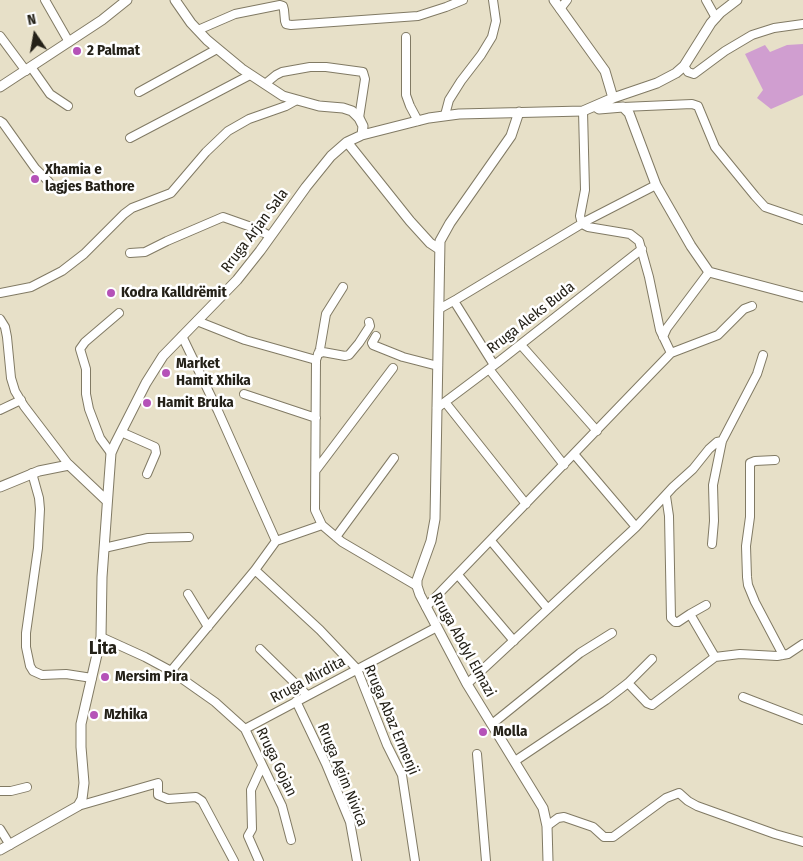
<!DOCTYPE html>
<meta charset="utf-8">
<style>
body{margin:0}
#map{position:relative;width:803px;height:861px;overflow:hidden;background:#e7e0c8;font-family:"Fira Sans Condensed",sans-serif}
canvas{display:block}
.north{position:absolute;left:10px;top:10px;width:50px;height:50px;-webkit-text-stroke:4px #fff;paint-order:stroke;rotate:348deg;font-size:14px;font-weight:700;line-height:20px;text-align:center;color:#242118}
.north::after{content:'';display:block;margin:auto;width:18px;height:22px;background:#242118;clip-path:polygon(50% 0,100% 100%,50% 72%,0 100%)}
</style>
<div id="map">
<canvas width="803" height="861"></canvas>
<div class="north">N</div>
</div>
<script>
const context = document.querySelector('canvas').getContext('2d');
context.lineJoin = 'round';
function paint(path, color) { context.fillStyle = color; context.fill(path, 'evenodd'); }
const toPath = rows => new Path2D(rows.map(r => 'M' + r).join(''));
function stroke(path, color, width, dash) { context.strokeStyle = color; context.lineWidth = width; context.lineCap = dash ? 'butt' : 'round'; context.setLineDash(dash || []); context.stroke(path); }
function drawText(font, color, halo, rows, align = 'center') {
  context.font = font + ' "Fira Sans Condensed",sans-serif'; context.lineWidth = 5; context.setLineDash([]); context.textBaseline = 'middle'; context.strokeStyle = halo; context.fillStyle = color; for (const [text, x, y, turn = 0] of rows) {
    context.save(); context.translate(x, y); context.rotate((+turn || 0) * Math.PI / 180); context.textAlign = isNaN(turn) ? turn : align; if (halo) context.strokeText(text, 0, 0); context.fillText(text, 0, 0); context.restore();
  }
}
const green = toPath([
 [803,44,803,95,771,109,757,98,763,90,745,54,765,45,770,52,787,45]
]);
const minor = toPath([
 [45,0,69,42],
 [706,0,716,18],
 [560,9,567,0],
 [198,30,235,14,280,5,283,6,284,10,285,21,286,24,291,25,418,16,446,7,463,0],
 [0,36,26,71],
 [406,37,406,95,410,106,418,121],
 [684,66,688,72,694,74,725,51,752,35,774,28,803,24],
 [31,67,50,94,68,106],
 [265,84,276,75,282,72,310,67,326,67,363,72,365,79,359,118],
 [139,92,217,49],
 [623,107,692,104,698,106,715,147,755,196,765,207,803,220],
 [583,111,585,190,580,216,582,224,588,227,630,234,639,241,649,277,660,330,671,353],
 [445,115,449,100,461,81,481,55,492,37,496,21,493,0],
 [0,121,3,123,35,168,49,182],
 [130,138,250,75],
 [130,253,145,252,167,241,223,217,257,229,270,236],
 [343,287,326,314,320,349,316,360,315,510,322,525,342,542,417,586],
 [0,293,31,287,62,271,84,254,124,214,132,208,171,193,206,152,228,131,249,119,286,106,295,101],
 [454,301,494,365],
 [439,309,457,299,588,220,656,185],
 [0,319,5,327,7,337,11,378,15,391,24,406,69,465],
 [197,321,245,340,316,360],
 [182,336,218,411,276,541],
 [376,336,372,343,373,345,403,357,438,366],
 [663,337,667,328,709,272],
 [521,345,597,431],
 [318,354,323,352,345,356,349,355,359,343,370,326,369,322],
 [489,369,564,465],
 [244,394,316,418],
 [445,402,526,504],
 [437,408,497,363,642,249],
 [0,410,21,400],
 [121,432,155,447,156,453,147,474],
 [111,453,100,438,89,409,86,394,86,369,80,349,85,342,119,313],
 [574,454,636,527],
 [775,460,755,461,750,463,750,517,746,546,747,577,748,585,755,602,783,655],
 [316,470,393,368],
 [32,473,39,498,40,509,38,548,26,633,26,647,30,666,33,671,42,675,66,674,92,678],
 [666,496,669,516,671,618,675,622,678,622,690,614,715,657],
 [336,537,394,458],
 [491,541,548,609],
 [712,544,714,521,713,485,722,441,757,374,763,355],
 [104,548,148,538,189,537],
 [255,570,320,630,357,669,387,745,402,775,415,861],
 [458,575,514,641],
 [188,594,208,627],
 [426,607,671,353,718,335,744,309,752,306],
 [690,614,706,605],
 [101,637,145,657,171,671,215,702,245,729,282,806,291,840],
 [260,649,307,695],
 [171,671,255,570,276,541,322,525],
 [628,683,647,703,652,705,715,657,740,654,777,656,788,654,803,644],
 [467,684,636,527,673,487,693,469,709,449,717,442,722,441],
 [743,697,803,720],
 [296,701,326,764,350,822,357,861],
 [492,724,580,653,612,633],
 [245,729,437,627],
 [477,754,486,861],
 [515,761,606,700,628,683,652,659],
 [0,791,11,791,27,787],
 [78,806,158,783,158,795,168,799,196,797,202,801,234,861],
 [547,826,558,818,564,817,593,827,604,837,613,837,666,798,679,793,688,801,697,806,775,834,803,842],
 [0,829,10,845],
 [259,861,248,836,252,829,251,790,262,766]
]);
const tertiary = toPath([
 [175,0,191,23,207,40,242,69,283,96,319,106,343,108,352,111,359,118,363,126,362,135],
 [554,0,605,71,613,98],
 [0,87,102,20,127,0],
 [596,107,599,109,623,107,629,113,656,185,691,246,709,272,803,297],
 [519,112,511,136,450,223,440,241,435,519,431,541,417,580,417,586,420,595,467,684,543,808,547,826,548,861],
 [347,142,410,221,430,243,439,249],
 [0,487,39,471,69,465,107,501],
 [0,850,78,806,82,799,84,783,81,747,81,724,101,637,102,577,109,480,111,453,115,444,146,383,163,356,237,280,260,251,306,187,331,156,347,142,362,135,429,118,459,114,583,111,613,98,657,83,676,73,684,66,711,23,720,13,737,0]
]);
const markers = [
 [77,51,5,"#b552b8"],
 [35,179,5,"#b552b8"],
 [111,293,5,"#b552b8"],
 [166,373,5,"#b552b8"],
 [147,403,5,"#b552b8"],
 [105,677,5,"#b552b8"],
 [94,715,5,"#b552b8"],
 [483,732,5,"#b552b8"]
];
const poiNames = [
 ["2 Palmat",87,51],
 ["Xhamia e",45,170],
 ["lagjes Bathore",45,187],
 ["Kodra Kalldrëmit",121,293],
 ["Market",176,364],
 ["Hamit Xhika",176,381],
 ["Hamit Bruka",157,403],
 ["Mersim Pira",115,677],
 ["Mzhika",104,715],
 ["Molla",493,732]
];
const streetNames = [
 ["Rruga Arjan Sala",255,231,-53],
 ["Rruga Aleks Buda",531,318,-38],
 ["Rruga Abdyl Elmazi",463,645,61],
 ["Rruga Mirdita",308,680,-28],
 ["Rruga Abaz Ermenji",391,720,67],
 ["Rruga Gojan",276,762,64],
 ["Rruga Agim Nivica",342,775,68]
];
const quarterNames = [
 ["Lita",103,649]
];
paint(green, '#d09ed0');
stroke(minor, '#817a64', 10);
stroke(tertiary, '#817a64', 11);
stroke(minor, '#fff', 8);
stroke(tertiary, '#fff', 9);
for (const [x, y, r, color] of markers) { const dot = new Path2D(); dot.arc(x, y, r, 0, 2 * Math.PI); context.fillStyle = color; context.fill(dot); stroke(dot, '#fff', 2); }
drawText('bold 15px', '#242118', '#fff', poiNames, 'left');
drawText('15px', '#242118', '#fff', streetNames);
drawText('bold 18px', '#242118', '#fff', quarterNames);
</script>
